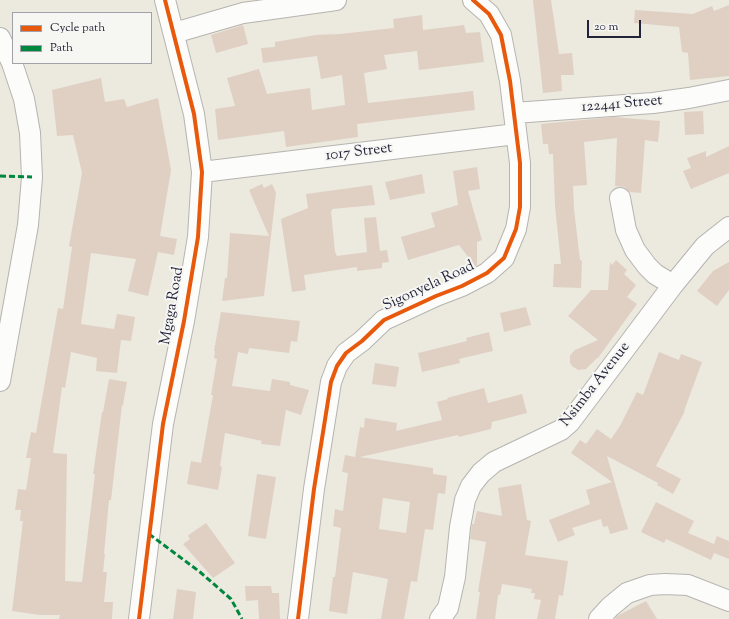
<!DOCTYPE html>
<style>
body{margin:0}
#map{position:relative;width:729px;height:619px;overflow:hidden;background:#ece9df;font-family:"Sorts Mill Goudy",serif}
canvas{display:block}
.legend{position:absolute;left:12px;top:12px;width:140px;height:52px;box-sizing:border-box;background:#f6f6f2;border:1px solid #a1a1a9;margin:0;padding:5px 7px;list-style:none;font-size:12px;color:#22223b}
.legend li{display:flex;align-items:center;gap:8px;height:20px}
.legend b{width:20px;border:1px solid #a1a1a9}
.scale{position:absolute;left:587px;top:20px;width:54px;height:18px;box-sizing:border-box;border:2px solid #22223b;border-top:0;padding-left:5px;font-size:12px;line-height:14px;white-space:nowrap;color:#22223b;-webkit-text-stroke:3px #f6f6f2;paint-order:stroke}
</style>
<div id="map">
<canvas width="729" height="619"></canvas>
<ul class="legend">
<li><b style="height:5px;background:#e8590c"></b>Cycle path</li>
<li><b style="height:5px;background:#00873e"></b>Path</li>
</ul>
<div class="scale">20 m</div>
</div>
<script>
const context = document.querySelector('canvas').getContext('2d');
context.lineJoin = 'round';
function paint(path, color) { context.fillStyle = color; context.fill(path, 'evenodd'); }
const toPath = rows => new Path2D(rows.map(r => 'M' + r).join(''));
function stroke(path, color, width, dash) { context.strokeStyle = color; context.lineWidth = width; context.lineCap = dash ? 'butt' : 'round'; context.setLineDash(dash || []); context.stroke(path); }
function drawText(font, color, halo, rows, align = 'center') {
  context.font = font + ' "Sorts Mill Goudy",serif'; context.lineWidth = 4; context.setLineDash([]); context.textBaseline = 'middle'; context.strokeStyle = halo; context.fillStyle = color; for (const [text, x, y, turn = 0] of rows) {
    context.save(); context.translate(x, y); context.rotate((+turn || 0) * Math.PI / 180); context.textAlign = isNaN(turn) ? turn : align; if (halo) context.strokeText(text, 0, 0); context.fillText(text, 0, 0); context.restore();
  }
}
const building = toPath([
 [533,0,551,0,559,54,572,53,574,75,561,75,562,91,543,93],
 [729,5,729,76,690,80,688,53,682,52,679,27,634,23,635,10,693,14,712,6,714,11],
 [422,15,423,30,464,25,466,33,480,32,484,62,419,70,417,51,384,55,387,69,364,73,368,103,473,91,475,110,357,124,358,137,286,147,284,131,218,140,215,109,235,106,227,78,259,69,267,94,310,88,312,110,345,105,342,75,321,79,317,56,263,63,261,48,275,47,275,42,316,35,340,34,394,28,393,19],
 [243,25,248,44,216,53,211,35],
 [101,78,105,102,124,99,127,107,158,98,171,170,160,236,177,239,174,255,158,252,148,296,128,291,136,259,91,253,81,324,114,329,117,314,135,317,131,341,121,340,117,373,96,371,97,358,71,352,65,388,62,387,53,453,67,454,65,581,82,582,95,474,93,474,102,412,103,412,109,379,127,382,123,405,122,405,111,500,109,500,104,554,105,554,103,572,107,572,104,602,113,602,112,619,59,619,60,615,40,615,12,611,23,521,20,521,21,510,15,510,18,489,26,490,31,458,26,458,31,432,36,433,58,308,63,309,72,247,69,246,82,173,73,135,57,136,52,90],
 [703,111,704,134,685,135,684,112],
 [614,117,660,121,658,142,645,140,641,193,629,192,624,187,615,186,617,138,584,142,587,185,573,186,574,209,580,260,582,261,581,288,553,287,554,264,561,264,555,206,553,154,549,154,548,144,543,144,541,124],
 [729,146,729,173,691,189,683,171,691,168,687,158,706,151,706,157],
 [477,167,480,189,468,191,482,240,477,242,477,265,475,266,459,245,408,260,401,237,435,227,431,213,458,205,453,171],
 [422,174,425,193,390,200,385,182],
 [262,184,264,188,272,184,276,193,264,296,222,301,225,278,227,278,230,233,269,236,249,190],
 [372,185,375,205,332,209,332,211,331,211,335,252,337,256,367,252,364,218,376,217,380,251,387,250,389,262,382,263,382,268,357,271,357,267,304,275,306,290,292,292,281,219,308,208,306,194],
 [616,260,627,270,624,274,636,285,627,297,637,304,598,358,597,358,586,369,578,370,572,366,570,363,570,356,572,353,575,350,598,340,568,316,591,290,608,290,610,262,612,265],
 [729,262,729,290,717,306,697,291,713,271],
 [526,307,531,325,504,332,500,313],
 [221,312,300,321,297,342,291,341,289,353,249,348,248,354,238,352,232,386,270,391,272,379,290,382,290,385,309,390,301,415,286,410,280,446,261,444,262,441,225,433,220,466,222,467,218,490,187,484,191,461,201,463,213,395,211,395,217,359,214,358,215,351,214,351],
 [489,332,493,351,459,359,460,363,422,372,418,353,467,341,466,338],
 [659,352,679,360,681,354,702,362,684,411,685,411,656,466,681,479,673,494,657,485,658,483,607,456,628,529,610,534,608,526,603,527,601,519,572,528,575,535,558,542,549,520,590,504,586,490,612,482,571,453,580,440,586,444,597,429,611,439,620,426,637,392,643,395],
 [375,363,399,367,396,387,372,384],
 [484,388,488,403,522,394,527,413,492,422,491,429,459,437,458,435,360,457,433,468,433,474,447,476,445,494,438,493,433,530,425,529,417,582,411,581,404,619,381,619,388,579,353,572,347,614,329,611,333,577,335,577,341,528,333,526,335,509,343,511,348,473,342,472,345,455,355,457,360,427,364,428,365,418,397,423,396,431,442,420,437,402,448,399,447,398],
 [383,498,410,502,406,533,379,529],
 [257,474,276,477,266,539,248,536],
 [521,484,527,520,531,521,525,555,568,561,563,596,559,595,555,619,537,619,541,600,534,599,535,593,531,593,532,589,502,584,500,595,498,595,495,619,476,619,480,592,478,592,486,542,470,539,472,524,474,524,477,511,502,516,498,488],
 [656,502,694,521,688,533,714,544,717,536,729,541,729,559,714,553,711,560,666,539,664,543,641,532],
 [206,523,235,563,213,578,183,544,190,539,188,536,190,534],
 [245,586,271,586,272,593,279,593,280,619,259,619,258,600,246,601],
 [177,589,196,592,193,619,173,619],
 [646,601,657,619,615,619,617,616]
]);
const street = toPath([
 [174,33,243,13,336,0],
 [0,38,12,63,24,99,30,133,32,177,28,225,0,381],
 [514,113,653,103,689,98,729,90],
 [202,172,516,134],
 [620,198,626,230,635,250,647,266,655,274,673,285],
 [139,619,163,424,184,321,198,237,202,172,194,114,165,0],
 [298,619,314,489,331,382,337,366,346,353,362,341,384,320,436,296,462,286,487,273,504,258,516,229,520,207,520,163,510,81,501,35,489,14,473,0],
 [440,619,448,608,455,577,460,527,465,500,471,486,481,473,494,462,561,430,570,422,673,285,705,246,729,227],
 [599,619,610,607,627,593,650,585,665,584,688,585,729,601]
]);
const quiet = toPath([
 [0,176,32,177],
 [149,534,200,572,231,599,242,619]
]);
const cycleway = toPath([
 [139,619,163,424,184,321,198,237,202,172,194,114,165,0],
 [298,619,314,489,331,382,337,366,346,353,362,341,384,320,436,296,462,286,487,273,504,258,516,229,520,207,520,163,510,81,501,35,489,14,473,0]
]);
const streetNames = [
 ["122441 Street",622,105,-5],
 ["1017 Street",359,153,-7],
 ["Sigonyela Road",429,287,-25],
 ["Mgaga Road",173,306,-80],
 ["Nsimba Avenue",596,385,-52]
];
paint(building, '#e0d0c4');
stroke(street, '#b6b4b0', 22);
stroke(street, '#fcfcfa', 20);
stroke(quiet, '#00873e', 3, [6, 3]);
stroke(cycleway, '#e8590c', 4);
drawText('15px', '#22223b', '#f6f6f2', streetNames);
</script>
